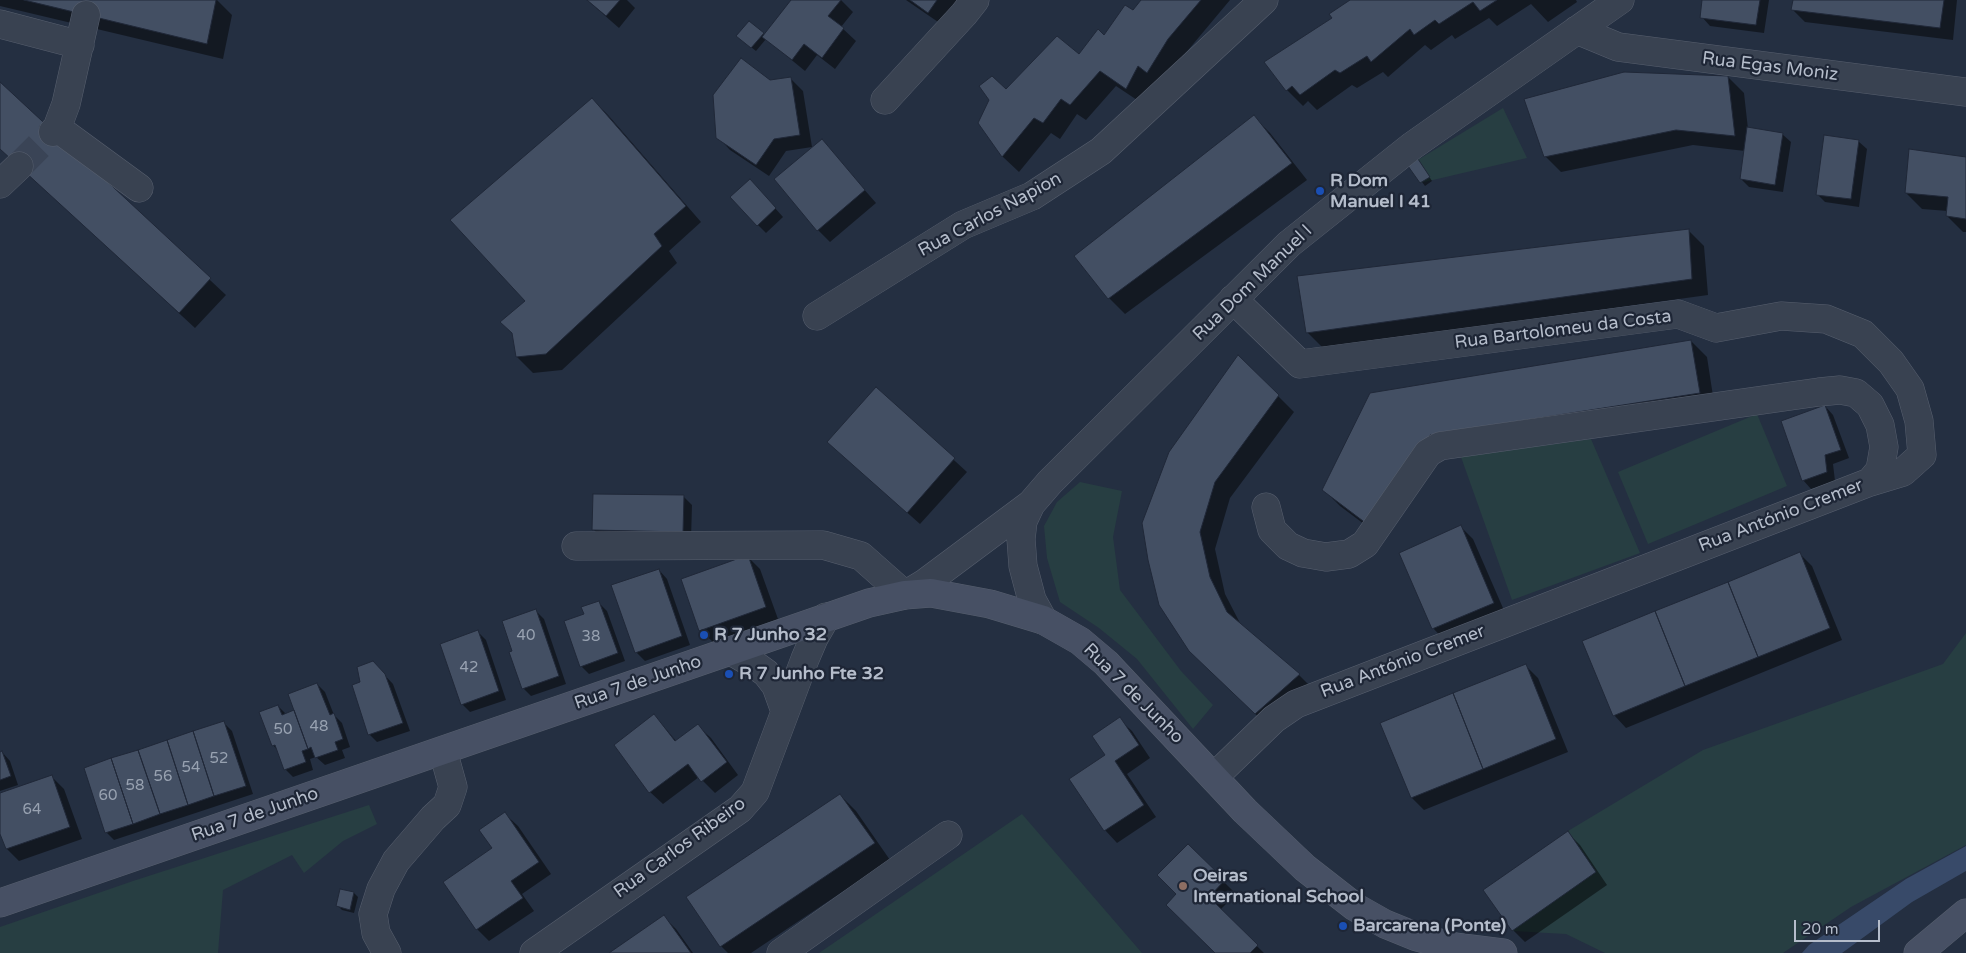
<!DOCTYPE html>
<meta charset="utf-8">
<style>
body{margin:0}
#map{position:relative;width:1966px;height:953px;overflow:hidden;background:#242f41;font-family:"Varela Round",sans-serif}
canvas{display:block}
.scale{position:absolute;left:1794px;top:920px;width:86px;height:22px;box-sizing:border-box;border:2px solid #b5bdcb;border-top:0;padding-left:6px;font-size:15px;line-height:18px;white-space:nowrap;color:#b5bdcb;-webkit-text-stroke:4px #1e2636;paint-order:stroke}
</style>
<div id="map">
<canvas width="1966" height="953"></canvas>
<div class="scale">20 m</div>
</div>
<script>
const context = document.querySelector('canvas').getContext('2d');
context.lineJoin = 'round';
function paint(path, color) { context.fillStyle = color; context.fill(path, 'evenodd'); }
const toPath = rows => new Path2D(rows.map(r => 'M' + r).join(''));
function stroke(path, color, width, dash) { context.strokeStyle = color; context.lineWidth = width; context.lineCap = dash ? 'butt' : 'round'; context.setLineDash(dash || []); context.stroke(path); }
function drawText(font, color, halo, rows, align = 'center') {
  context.font = font + ' "Varela Round",sans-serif'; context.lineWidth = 4.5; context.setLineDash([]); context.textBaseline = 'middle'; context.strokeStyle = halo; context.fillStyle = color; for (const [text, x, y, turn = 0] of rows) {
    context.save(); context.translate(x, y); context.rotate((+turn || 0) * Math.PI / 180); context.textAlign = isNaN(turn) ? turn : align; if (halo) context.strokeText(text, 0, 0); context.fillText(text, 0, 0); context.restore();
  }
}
const green = toPath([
 [1503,108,1527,158,1420,183,1408,166],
 [1757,414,1787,486,1648,544,1618,472],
 [1591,439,1640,553,1512,600,1461,457],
 [1080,482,1122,491,1113,537,1120,590,1181,671,1213,705,1193,729,1137,659,1099,628,1060,602,1047,558,1044,526,1057,502],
 [1966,633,1966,845,1851,907,1783,953,1605,953,1566,934,1512,931,1596,872,1568,831,1703,750,1943,664],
 [369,805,377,824,343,841,304,873,292,855,223,890,218,953,0,953,0,927,133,881],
 [1022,814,1142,953,819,953]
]);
const water = toPath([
 [1966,846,1966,871,1912,902,1842,953,1802,953,1809,945,1906,879]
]);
const shadow = toPath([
 [0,0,217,0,232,15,223,59,0,6],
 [587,0,627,0,635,8,619,28],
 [792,0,841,0,853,12,841,27,856,41,835,69,817,55,805,71,766,39,756,51,742,40,763,34,765,36],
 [906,0,957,0,941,24],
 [1143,0,1230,0,1184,55,1163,88,1155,81,1143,104,1116,86,1086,120,1077,114,1060,139,1051,133,1019,172,1003,157,979,123,1006,91,1079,56,1133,12],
 [1352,0,1576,0,1577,2,1548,22,1531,4,1497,26,1489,18,1455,39,1452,35,1431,50,1425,45,1388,77,1383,72,1357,88,1352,85,1317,110,1308,101,1303,106,1287,90,1334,18],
 [1704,0,1769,0,1764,33,1710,26,1702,17],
 [1794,0,1957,0,1953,40,1805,22,1793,10],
 [1728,77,1744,93,1748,129,1782,134,1791,142,1783,192,1749,187,1741,179,1745,151,1693,145,1561,172,1545,156],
 [790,78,803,91,812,147,786,151,769,176,730,150,718,137,770,81],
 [0,84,226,295,195,328,0,148],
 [592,99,608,115,701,222,669,251,677,263,562,370,533,373,517,357,527,301],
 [1254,117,1270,133,1307,180,1125,314,1109,298,1076,257],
 [822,141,876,203,830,242,818,230],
 [1858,141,1867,149,1859,207,1825,202,1817,194],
 [1966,158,1966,232,1963,232,1947,216,1948,211,1922,209,1906,193],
 [1421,164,1432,181,1425,186,1410,166],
 [758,189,783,217,766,233,758,225],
 [1688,230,1704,246,1708,295,1323,348,1307,332],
 [1691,341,1707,357,1715,409,1446,451,1384,539,1340,506,1324,490,1371,395],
 [1239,357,1294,412,1230,498,1215,549,1225,594,1241,625,1299,675,1315,691,1272,730,1206,667,1160,604],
 [876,389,967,472,920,524,841,454],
 [1825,406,1833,415,1849,458,1833,464,1835,481,1811,489,1803,480],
 [683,496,692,505,691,539,602,538,594,530],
 [1461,527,1473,539,1506,615,1445,641,1433,628],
 [1800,554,1812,566,1842,640,1626,728,1614,715],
 [748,557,760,569,778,619,713,642,700,630],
 [659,570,667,579,690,645,645,661,636,652],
 [598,602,607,611,625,661,589,674,581,666,585,615],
 [535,610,544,619,566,684,531,696,523,688,514,651],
 [478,632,486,640,506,700,470,712,462,704],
 [373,663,393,684,410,731,377,742,369,734,361,683],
 [1525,665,1538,678,1568,752,1424,810,1412,798,1382,723],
 [317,684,325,692,334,715,342,723,350,747,342,750,345,758,325,765,316,757,310,759,313,770,293,777,285,769,279,752,273,745,278,706,286,714,295,711],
 [654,715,677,742,698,726,711,738,738,775,715,793,699,777,663,804,650,792],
 [1119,719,1132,731,1150,758,1127,774,1156,817,1117,843,1105,830,1071,779,1107,755],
 [224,723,232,731,253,794,114,840,106,832],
 [2,752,10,761,18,785,0,791,0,753],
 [51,776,64,789,82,839,19,861,7,849,0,830,0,795],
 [840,795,856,811,890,860,751,953,728,953,721,946,688,898],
 [505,814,518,826,551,874,522,894,534,911,489,941,477,929,494,849],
 [1568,833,1580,845,1607,885,1525,942,1513,930],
 [1188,846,1236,894,1220,910,1264,953,1216,953,1178,894],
 [354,893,358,897,354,913,342,910,338,906],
 [664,917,676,929,693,953,611,953]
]);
const building = toPath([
 [24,0,216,0,207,44,24,0],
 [587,0,620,0,606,16,587,0],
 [791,0,841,0,828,16,844,28,822,58,804,44,792,60,762,37,791,0],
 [910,0,937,0,928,13,910,0],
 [1141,0,1201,0,1168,39,1147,73,1138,66,1126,89,1100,71,1070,105,1061,99,1043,123,1034,118,1002,157,978,123,989,100,979,86,992,76,1006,89,1057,36,1079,54,1098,29,1104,35,1125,5,1133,10,1141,0],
 [1350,0,1497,0,1480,11,1473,2,1439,24,1435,20,1414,35,1410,29,1371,62,1367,56,1340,73,1335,70,1300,95,1292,86,1286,91,1264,62,1332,18,1329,14,1350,0],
 [1702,0,1760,0,1756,25,1700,18,1702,0],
 [1793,0,1944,0,1940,28,1791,10,1793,0],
 [749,21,764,33,751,48,736,36,749,21],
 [741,58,770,80,791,77,800,135,774,139,756,165,716,138,713,95,741,58],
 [1624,72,1728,76,1735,136,1676,130,1544,157,1524,99,1624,72],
 [0,82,211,278,179,313,0,149,0,82],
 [592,98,686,206,654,234,662,246,546,354,516,357,512,333,500,322,525,301,450,220,592,98],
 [1254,115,1292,163,1108,299,1074,256,1254,115],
 [1747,127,1783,133,1775,185,1740,179,1747,127],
 [1824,135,1859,140,1851,199,1816,195,1824,135],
 [822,139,865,190,817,231,774,179,822,139],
 [1909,149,1966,157,1966,219,1946,216,1948,197,1905,193,1909,149],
 [1418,159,1430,177,1420,183,1408,166,1418,159],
 [750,179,776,208,757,226,730,197,750,179],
 [1689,229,1692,279,1306,333,1297,276,1689,229],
 [1691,340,1700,393,1430,435,1367,524,1322,490,1370,393,1691,340],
 [1238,355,1279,395,1215,482,1200,532,1210,577,1227,612,1300,674,1255,714,1189,651,1159,605,1148,560,1142,523,1169,452,1238,355],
 [876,387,955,458,907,513,827,442,876,387],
 [1825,405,1841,450,1825,455,1827,472,1802,481,1781,421,1825,405],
 [593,494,684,495,683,532,592,530,593,494],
 [1461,525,1494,603,1432,629,1399,553,1461,525],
 [1800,552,1830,628,1758,657,1728,582,1800,552],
 [748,555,766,607,699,631,681,579,748,555],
 [659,569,682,636,635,653,611,585,659,569],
 [1728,582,1758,657,1685,686,1655,611,1728,582],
 [599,601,618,653,580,667,564,621,584,614,581,607,599,601],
 [536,609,559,676,522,689,509,652,512,651,502,621,536,609],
 [1655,611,1685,686,1613,716,1582,641,1655,611],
 [478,630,499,691,461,705,440,644,478,630],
 [373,661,385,674,403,723,368,735,352,685,360,682,357,667,373,661],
 [1526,664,1556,739,1483,769,1453,693,1526,664],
 [317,683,330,715,334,713,343,739,335,742,338,750,315,758,311,747,308,749,288,694,317,683],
 [1453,693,1483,769,1411,798,1380,723,1453,693],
 [278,705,282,715,294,710,308,749,302,751,306,762,284,770,275,745,272,746,259,712,278,705],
 [654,714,675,741,698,724,727,762,701,782,688,764,649,793,614,745,654,714],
 [1120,717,1139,745,1115,761,1144,805,1104,831,1069,779,1105,755,1092,736,1120,717],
 [224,721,246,786,214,796,193,731,224,721],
 [193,731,214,796,188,805,167,740,193,731],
 [167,740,188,805,160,814,138,750,167,740],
 [138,750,160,814,133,824,111,758,138,750],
 [2,751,11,776,0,780,0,752,2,751],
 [111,758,133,824,105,833,84,768,111,758],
 [52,775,70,827,6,849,0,834,0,793,52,775],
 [840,794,875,843,720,947,686,897,840,794],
 [505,812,539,862,511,881,523,898,476,930,443,882,492,848,479,830,505,812],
 [1568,831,1596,872,1512,931,1483,890,1568,831],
 [1188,844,1225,880,1209,897,1258,945,1250,953,1215,953,1166,905,1176,894,1157,875,1188,844],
 [340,889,354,892,350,910,336,906,340,889],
 [664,915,691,953,609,953,664,915]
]);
const streetTunnel = toPath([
 [19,166,53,132]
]);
const street = toPath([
 [0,24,80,45],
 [1577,30,1618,47,1966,92],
 [885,100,964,14,975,0],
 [57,128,139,188],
 [53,132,57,128,66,104,86,15],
 [0,184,19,166],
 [1233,299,1300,364,1678,314,1716,328,1781,316,1826,319,1863,334,1891,362,1910,389,1919,421,1922,455,1903,472,1870,482],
 [817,316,963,225,1032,196,1101,151,1264,0],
 [1031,504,1023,521,1021,539,1023,566,1032,600,1043,620],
 [576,546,823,545,861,556,905,595,925,583,1031,504,1050,482,1289,244,1412,146,1620,0],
 [731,651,755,665,766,673,776,686,785,711],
 [1214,777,1274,719,1296,704,1870,482,1880,470,1884,447,1880,425,1870,405,1856,393,1840,390,1819,392,1440,446,1428,453,1365,544,1349,554,1326,557,1303,553,1288,546,1272,530,1266,507],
 [387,953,376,933,373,914,381,889,396,861,433,818,447,805,453,787,443,751],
 [534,953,740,809,755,792,805,659,814,638,826,617],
 [781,953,948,835]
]);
const secondary = toPath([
 [0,903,869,603,905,595,931,593,990,604,1043,620,1080,641,1106,663,1245,811,1305,868,1355,907,1385,924,1417,937,1455,947,1503,953],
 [1918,953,1966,913]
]);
const markers = [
 [1320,191,5,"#1a4fb4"],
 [704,635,5,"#1a4fb4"],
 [729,674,5,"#1a4fb4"],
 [1183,886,5,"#8d6e63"],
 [1343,926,5,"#1a4fb4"]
];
const numberNames = [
 ["40",526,636],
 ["38",591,637],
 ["42",469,668],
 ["48",319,727],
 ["50",283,730],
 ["52",219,759],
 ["54",191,768],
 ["56",163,777],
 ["58",135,786],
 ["60",108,796],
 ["64",32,810]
];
const streetNames = [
 ["Rua Egas Moniz",1770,67,7],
 ["Rua Carlos Napion",990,215,-28],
 ["Rua Dom Manuel I",1253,283,-44],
 ["Rua Bartolomeu da Costa",1563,330,-7],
 ["Rua António Cremer",1781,516,-21],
 ["Rua António Cremer",1403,662,-21],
 ["Rua 7 de Junho",638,683,-19],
 ["Rua 7 de Junho",1133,694,45],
 ["Rua 7 de Junho",255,815,-19],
 ["Rua Carlos Ribeiro",680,848,-36]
];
const poiNames = [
 ["R Dom",1330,181],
 ["Manuel I 41",1330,202],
 ["R 7 Junho 32",714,635],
 ["R 7 Junho Fte 32",739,674],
 ["Oeiras",1193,876],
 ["International School",1193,897],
 ["Barcarena (Ponte)",1353,926]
];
paint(green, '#273e42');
paint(water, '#384a69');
paint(shadow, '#0007');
paint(building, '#434f63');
stroke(building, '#202838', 1);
stroke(streetTunnel, '#3a4456', 28, [28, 14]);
stroke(street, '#575f6e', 29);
stroke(secondary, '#575f6e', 29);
stroke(street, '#394251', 28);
stroke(secondary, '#475064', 28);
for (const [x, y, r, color] of markers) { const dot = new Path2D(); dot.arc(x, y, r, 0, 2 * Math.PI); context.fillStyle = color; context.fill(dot); stroke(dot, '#1e2636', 2); }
drawText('15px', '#98a2b1', null, numberNames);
drawText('18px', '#b5bdcb', '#1e2636', streetNames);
drawText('bold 18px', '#b5bdcb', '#1e2636', poiNames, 'left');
</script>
